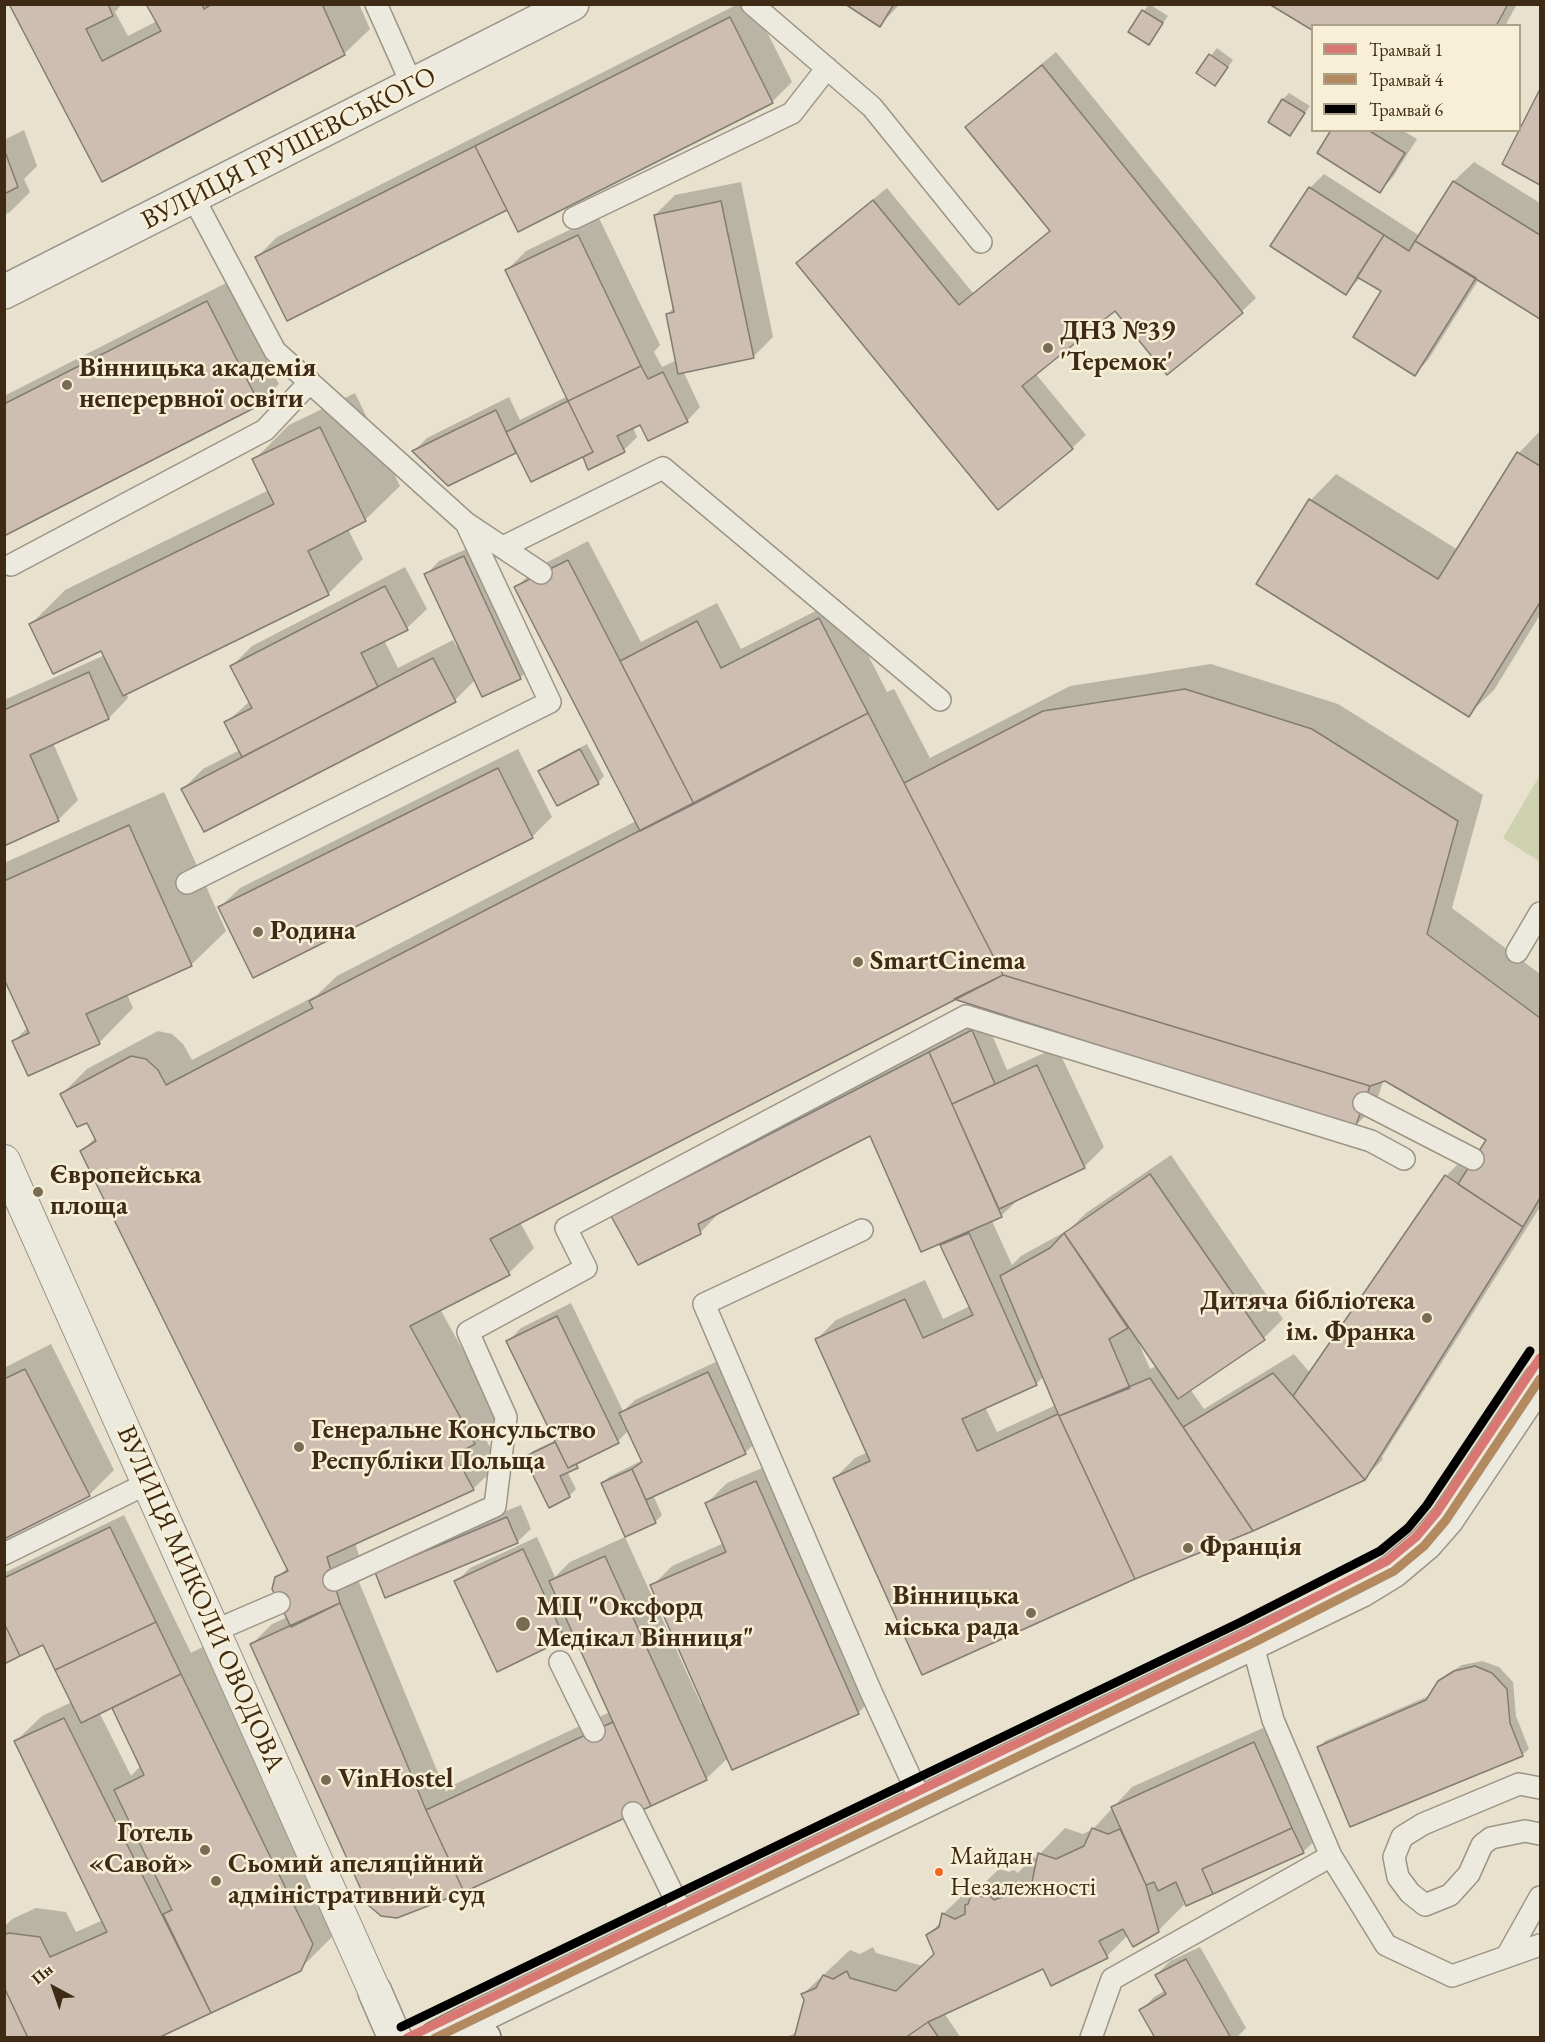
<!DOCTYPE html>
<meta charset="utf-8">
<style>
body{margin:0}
#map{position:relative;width:1545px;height:2042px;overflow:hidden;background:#e8e1cd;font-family:"EB Garamond",serif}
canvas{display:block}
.frame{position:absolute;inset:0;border:6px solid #3f2b15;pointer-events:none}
.legend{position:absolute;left:1311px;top:24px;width:210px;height:108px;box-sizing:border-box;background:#f8efd7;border:2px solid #aea189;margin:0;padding:8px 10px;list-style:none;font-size:18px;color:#3f2b15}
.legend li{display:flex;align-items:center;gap:12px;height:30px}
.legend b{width:30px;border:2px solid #aea189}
.north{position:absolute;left:24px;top:1958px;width:60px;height:60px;-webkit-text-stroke:4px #f8efd7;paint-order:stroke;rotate:320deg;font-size:16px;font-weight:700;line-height:24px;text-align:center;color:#3f2b15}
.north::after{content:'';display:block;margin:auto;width:21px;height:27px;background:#3f2b15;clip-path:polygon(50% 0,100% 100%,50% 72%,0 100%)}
</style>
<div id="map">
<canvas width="1545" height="2042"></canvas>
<div class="frame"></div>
<ul class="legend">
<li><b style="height:8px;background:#d97773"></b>Трамвай 1</li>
<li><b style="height:8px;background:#b3895f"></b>Трамвай 4</li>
<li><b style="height:8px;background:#000"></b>Трамвай 6</li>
</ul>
<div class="north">Пн</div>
</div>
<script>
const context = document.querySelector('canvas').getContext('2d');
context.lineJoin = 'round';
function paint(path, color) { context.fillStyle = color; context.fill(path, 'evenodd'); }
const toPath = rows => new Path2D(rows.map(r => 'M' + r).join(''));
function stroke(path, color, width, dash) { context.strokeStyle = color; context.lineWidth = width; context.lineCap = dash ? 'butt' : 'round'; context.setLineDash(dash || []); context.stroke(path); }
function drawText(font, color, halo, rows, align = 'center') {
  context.font = font + ' "EB Garamond",serif'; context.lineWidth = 5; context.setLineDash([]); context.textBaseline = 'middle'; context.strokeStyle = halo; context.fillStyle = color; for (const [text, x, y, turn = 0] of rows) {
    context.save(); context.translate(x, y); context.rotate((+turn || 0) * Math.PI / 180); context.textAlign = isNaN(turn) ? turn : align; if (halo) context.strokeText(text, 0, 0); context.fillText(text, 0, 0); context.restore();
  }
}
const green = toPath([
 [1540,775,1540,862,1503,838]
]);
const shadow = toPath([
 [11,4,122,4,115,12,128,36,157,21,148,4,359,4,370,29,344,54,102,180],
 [738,4,753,4,792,82,772,102,508,208,257,257,277,237],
 [848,4,900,4,880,25],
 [1149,4,1168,16,1149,43,1130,31],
 [1272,4,1517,4,1505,26,1312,26,1312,29],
 [1217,48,1233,60,1215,85,1198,73],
 [1056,52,1256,298,1242,311,1167,372,1115,308,1035,373,1086,435,1072,448,998,508,798,263,811,249,887,188,973,293,1051,230,967,127,981,114],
 [1289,93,1310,106,1290,134,1270,122,1283,99],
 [1540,93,1540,183,1504,164],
 [24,130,37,166,24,179,30,192,10,212,4,215,4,140],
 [1333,130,1402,130,1417,139,1393,177,1380,191],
 [1474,162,1540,203,1540,317,1479,279,1428,360,1415,374,1383,291,1361,277,1346,293,1272,246,1310,188,1324,174,1420,236,1454,181],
 [741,182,773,337,753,357,683,371,700,407,687,421,641,423,633,427,637,437,624,450,589,468,583,455,517,451,448,484,414,451,427,438,509,397,520,420,568,396,506,271,526,251,598,216,660,345,654,352,662,367,677,360,668,314,674,307,655,215,675,195],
 [228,282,279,384,259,404,4,535,4,396],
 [355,393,400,486,365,520,348,529,363,559,328,594,126,692,128,698,109,718,53,743,78,800,58,820,4,845,4,700,105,655,102,649,31,624,65,590,269,490,254,460,289,425],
 [1540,431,1540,615,1494,690,1468,715,1258,584,1311,500,1336,474,1458,550,1519,453],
 [588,541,641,642,717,603,741,649,839,599,887,692,894,689,930,758,1070,686,1211,664,1338,704,1483,795,1452,908,1540,974,1540,1207,1382,1457,1383,1459,1364,1479,1252,1530,1122,1582,835,1478,855,1458,868,1452,816,1340,836,1320,925,1280,943,1319,970,1306,941,1244,922,1250,871,1134,720,1212,700,1233,613,1216,633,1196,985,1018,1007,1070,1057,1047,1104,1147,1084,1167,1021,1197,1001,1216,992,1221,1012,1265,1021,1256,1070,1229,1086,1213,1171,1155,1283,1319,1264,1338,1190,1389,1204,1409,1294,1354,1311,1374,1446,1176,1459,1163,1469,1169,1488,1140,1384,1079,1375,1106,1355,1126,955,998,520,1222,534,1248,509,1273,440,1309,500,1417,483,1434,499,1464,473,1489,355,1542,365,1576,359,1582,446,1792,453,1785,610,1712,572,1630,564,1638,456,1582,470,1568,537,1537,555,1577,570,1562,625,1537,701,1704,704,1703,652,1586,672,1566,724,1543,707,1503,727,1483,776,1462,878,1693,858,1713,728,1758,706,1779,464,1890,252,1644,272,1624,288,1617,277,1578,288,1567,82,1151,96,1137,88,1121,62,1094,87,1069,158,1031,172,1034,183,1044,192,1060,317,995,337,976,636,821,516,588,536,568],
 [1138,1341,1139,1341,1157,1366,1150,1369],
 [1044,1376,1056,1405,997,1432,985,1407,1036,1384],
 [478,544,534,664,520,678,482,695,475,680,455,700,183,789,203,769,240,750,226,723,250,701,232,666,252,646,405,567,427,609,407,628,384,640,398,668,453,640,457,647,459,646,426,575,439,561],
 [587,744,604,776,598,783,540,772,547,765],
 [518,749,552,817,532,837,220,907,240,888],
 [164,792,226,931,191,965,127,994,133,1008,99,1043,14,1041,28,1027,4,975,4,863],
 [571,1303,623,1411,635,1400,722,1359,758,1440,745,1453,653,1495,662,1515,655,1522,602,1483,609,1477,643,1460,629,1430,618,1441,567,1471,576,1489,569,1496,549,1506,526,1458,533,1451,556,1440,508,1341,521,1328],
 [51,1344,114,1470,89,1495,4,1537,4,1368],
 [521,1505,531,1529,517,1542,386,1596,390,1558],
 [124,1515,191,1653,216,1640,335,1934,300,1969,154,2038,4,2038,4,1927,12,1919,36,1908,66,1912,76,1932,103,1920,16,1741,42,1716,72,1702,44,1643,4,1663,4,1573],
 [119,1703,114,1709,141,1765,131,1776,99,1712],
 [1482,1661,1499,1667,1513,1682,1516,1716,1529,1749,1522,1755,1318,1748,1325,1741,1431,1695,1446,1675,1462,1665],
 [1274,1723,1329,1827,1303,1852,1182,1897,1184,1905,1158,1931,1128,1935,1107,1956,1044,1967,944,2013,961,2038,785,2038,797,2032,805,2000,803,1994,850,1950,860,1954,873,1947,876,1953,923,1966,936,1954,928,1935,942,1921,943,1914,969,1889,976,1891,999,1869,1009,1872,1014,1870,1018,1873,1033,1857,1039,1859,1040,1854,1065,1828,1083,1834,1093,1829,1132,1787],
 [1200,1947,1246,2028,1236,2038,1157,2038,1141,2011,1154,1997,1166,1990,1156,1975,1170,1961]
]);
const building = toPath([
 [9,4,108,4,113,16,86,29,102,61,161,31,146,4,202,4,204,9,212,4,322,4,345,55,102,182,9,4],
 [845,4,894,4,880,27,845,4],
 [1269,4,1508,4,1496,26,1312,26,1312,30,1269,4],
 [1142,10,1163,23,1149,45,1128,32,1142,10],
 [730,17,773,103,518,232,475,146,730,17],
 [1209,54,1228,67,1215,86,1196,73,1209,54],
 [1042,65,1243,313,1167,375,1115,311,1022,386,1073,449,998,510,796,263,873,200,959,305,1050,231,965,127,1042,65],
 [1540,89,1540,185,1502,164,1540,89],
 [1282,99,1305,113,1290,136,1268,122,1282,99],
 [1331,130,1368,130,1405,153,1380,193,1317,153,1331,130],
 [475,146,507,210,287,321,255,257,475,146],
 [4,149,18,187,4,194,4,149],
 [1453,181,1540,235,1540,319,1415,241,1453,181],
 [1309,187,1384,235,1346,295,1270,246,1309,187],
 [721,201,754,358,678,374,666,314,674,312,654,215,721,201],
 [578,235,641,366,568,401,505,270,578,235],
 [1384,235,1409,251,1415,241,1476,278,1415,376,1353,337,1381,291,1357,277,1384,235],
 [207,301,260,405,4,536,4,404,207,301],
 [641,366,648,379,663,372,688,422,648,441,640,425,617,436,625,452,588,470,583,457,593,452,568,401,641,366],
 [568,401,593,452,531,482,506,432,568,401],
 [496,410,516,453,448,486,412,451,496,410],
 [320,427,366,521,308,551,329,595,123,696,101,651,53,674,29,624,274,504,252,459,320,427],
 [1517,452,1540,466,1540,606,1539,604,1469,717,1256,584,1309,499,1438,579,1517,452],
 [464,556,521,679,482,697,424,574,464,556],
 [568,560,694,804,640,831,514,587,568,560],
 [385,586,408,630,361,653,378,687,242,757,224,722,252,708,230,666,385,586],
 [819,618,868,713,694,804,620,661,697,621,721,668,819,618],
 [433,658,456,702,204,832,181,789,433,658],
 [89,672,109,719,30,755,59,821,4,846,4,710,89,672],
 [1185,689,1312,729,1458,821,1427,934,1540,1018,1540,1198,1523,1227,1458,1184,1486,1140,1385,1081,1370,1086,1003,975,904,783,1043,711,1185,689],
 [868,713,1003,975,490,1239,510,1275,410,1326,475,1444,455,1455,474,1490,327,1557,340,1603,291,1627,272,1589,275,1577,288,1571,80,1151,96,1141,87,1123,77,1127,60,1094,131,1056,146,1059,158,1070,166,1085,313,1008,309,1001,868,713],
 [580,749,599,784,557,806,538,771,580,749],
 [498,768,533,838,253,978,218,907,498,768],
 [129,825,192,966,86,1014,100,1044,28,1076,12,1041,29,1033,4,979,4,881,129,825],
 [1003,975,1370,1086,1355,1128,954,999,1003,975],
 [972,1030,995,1084,952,1104,929,1052,972,1030],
 [929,1052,1002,1217,921,1252,870,1136,698,1224,701,1234,638,1265,611,1216,929,1052],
 [1037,1065,1085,1168,999,1209,952,1104,1037,1065],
 [1150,1174,1265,1340,1178,1399,1064,1233,1150,1174],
 [1445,1175,1523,1227,1365,1480,1293,1396,1445,1175],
 [969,1233,1037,1385,962,1419,977,1451,1058,1414,1135,1579,922,1675,833,1478,870,1461,815,1339,905,1299,923,1338,973,1315,940,1245,969,1233],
 [1064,1233,1128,1328,1109,1339,1130,1388,1059,1416,1000,1276,1050,1248,1064,1233],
 [557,1316,619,1443,568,1468,506,1341,557,1316],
 [25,1369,90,1496,4,1539,4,1379,25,1369],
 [708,1372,746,1454,646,1500,632,1469,642,1462,619,1413,708,1372],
 [1273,1373,1365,1480,1253,1531,1183,1427,1273,1373],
 [1150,1378,1253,1531,1135,1579,1059,1416,1150,1378],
 [555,1442,568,1468,576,1464,578,1468,560,1476,570,1497,549,1508,524,1457,555,1442],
 [632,1469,656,1523,625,1537,601,1483,632,1469],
 [756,1481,859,1714,732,1770,650,1585,726,1552,705,1503,756,1481],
 [507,1517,518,1543,385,1598,375,1572,507,1517],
 [110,1527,156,1622,55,1670,43,1645,20,1656,4,1623,4,1578,110,1527],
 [523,1549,565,1639,497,1672,454,1581,523,1549],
 [605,1556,707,1780,651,1806,549,1581,605,1556],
 [340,1603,426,1810,464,1892,397,1918,381,1916,368,1905,250,1644,340,1603],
 [156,1622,181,1674,81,1723,55,1670,156,1622],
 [4,1623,20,1656,4,1664,4,1623],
 [1475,1666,1492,1673,1507,1689,1510,1723,1523,1756,1350,1827,1317,1747,1426,1700,1438,1681,1454,1671,1475,1666],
 [181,1674,313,1944,301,1971,211,2013,163,1914,172,1910,114,1790,144,1775,112,1708,181,1674],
 [64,1718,211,2013,158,2038,28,2038,4,1987,4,1935,9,1933,40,1937,50,1957,107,1932,14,1741,64,1718],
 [613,1722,651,1806,464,1892,426,1810,613,1722],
 [1254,1742,1292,1828,1202,1869,1213,1894,1186,1906,1176,1882,1158,1891,1154,1882,1146,1885,1111,1807,1254,1742],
 [1092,1828,1108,1834,1120,1829,1146,1885,1159,1932,1133,1947,1123,1929,1099,1941,1108,1958,1051,1986,1043,1969,928,2022,905,2038,794,2038,804,2000,801,1994,816,1988,823,1975,833,1979,847,1971,850,1978,896,1991,934,1954,926,1935,939,1927,942,1913,955,1919,965,1914,965,1905,968,1904,972,1893,983,1897,988,1894,994,1900,1002,1897,1006,1882,1020,1887,1032,1882,1038,1853,1056,1859,1084,1846,1092,1828],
 [1292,1828,1304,1853,1213,1894,1202,1869,1292,1828],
 [1186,1959,1231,2038,1155,2038,1139,2010,1166,1994,1155,1975,1186,1959],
 [4,1987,28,2038,4,2038,4,1987],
 [928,2022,939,2038,905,2038,928,2022]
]);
const service = toPath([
 [376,4,413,87],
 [752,4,872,107,981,242],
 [193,197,275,351,466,523,541,573],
 [574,218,792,113,827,68],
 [503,547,663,468,940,700],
 [11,565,265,430,310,382],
 [187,883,550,702,466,523],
 [1517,952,1540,913],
 [1364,1103,1473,1159],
 [862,1230,704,1304,871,1692,922,1803],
 [4,1554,148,1483],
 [334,1580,495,1506,506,1417,468,1332,586,1268,566,1228,966,1016,1371,1141,1404,1159],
 [214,1631,279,1603],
 [1251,1645,1256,1657,1273,1720,1331,1856,1386,1945,1452,1976,1540,1945],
 [560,1662,594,1731],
 [1540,1788,1519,1784,1423,1824,1402,1837,1394,1857,1398,1877,1410,1893,1425,1905,1450,1895,1469,1874,1482,1845,1491,1838,1525,1831,1540,1834],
 [633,1813,684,1917],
 [1507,1956,1540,1897],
 [1091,2038,1112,1979,1331,1856]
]);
const pedestrian = toPath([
 [4,1161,375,1992]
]);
const minor = toPath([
 [4,292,572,4],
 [375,1992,395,2038]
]);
const tertiary = toPath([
 [467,2022,1362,1590,1393,1571,1425,1544,1447,1519,1540,1380]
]);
const secondary = toPath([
 [436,2038,467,2022,484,2038]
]);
const tram1 = toPath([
 [407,2038,1246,1633,1387,1561,1416,1537,1437,1512,1540,1358]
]);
const tram2 = toPath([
 [435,2038,1251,1644,1394,1571,1424,1546,1446,1520,1540,1379]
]);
const tram3 = toPath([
 [401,2027,1241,1622,1380,1551,1408,1528,1427,1505,1530,1351]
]);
const markers = [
 [1048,348,6,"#7a6b55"],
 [67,385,6,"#7a6b55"],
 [258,932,6,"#7a6b55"],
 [858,962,6,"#7a6b55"],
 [38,1192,6,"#7a6b55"],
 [1427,1318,6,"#7a6b55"],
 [299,1447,6,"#7a6b55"],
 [1188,1548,6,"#7a6b55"],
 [1031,1613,6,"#7a6b55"],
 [523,1624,8,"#7a6b55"],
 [326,1780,6,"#7a6b55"],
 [205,1850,6,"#7a6b55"],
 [939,1872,5,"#f26522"],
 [216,1881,6,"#7a6b55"]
];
const busNames = [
 ["Майдан",950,1857],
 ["Незалежності",950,1888]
];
const streetNames = [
 ["ВУЛИЦЯ ГРУШЕВСЬКОГО",289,149,-27],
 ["ВУЛИЦЯ МИКОЛИ ОВОДОВА",200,1599,66]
];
const poiNames = [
 ["ДНЗ №39",1060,332],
 ["'Теремок'",1060,363],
 ["Вінницька академія",79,369],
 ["неперервної освіти",79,400],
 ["Родина",270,932],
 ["SmartCinema",870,962],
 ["Європейська",50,1176],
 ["площа",50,1207],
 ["Дитяча бібліотека",1415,1302,"right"],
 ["ім. Франка",1415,1333,"right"],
 ["Генеральне Консульство",311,1431],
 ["Республіки Польща",311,1462],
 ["Франція",1200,1548],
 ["Вінницька",1019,1597,"right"],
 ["міська рада",1019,1628,"right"],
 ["МЦ \"Оксфорд",536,1608],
 ["Медікал Вінниця\"",536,1639],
 ["VinHostel",338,1780],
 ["Готель",193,1834,"right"],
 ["«Савой»",193,1865,"right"],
 ["Сьомий апеляційний",228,1865],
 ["адміністративний суд",228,1896]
];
paint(green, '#ced2ae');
paint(shadow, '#0003');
paint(building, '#cebeb2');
stroke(building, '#837c70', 1.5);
stroke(service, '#9c9587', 24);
stroke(pedestrian, '#9c9587', 34);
stroke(minor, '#9c9587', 36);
stroke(tertiary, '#9c9587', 36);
stroke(secondary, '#837c70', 36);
stroke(service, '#ece9df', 21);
stroke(pedestrian, '#ece9df', 32);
stroke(minor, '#ece9df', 33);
stroke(tertiary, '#ece9df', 33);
stroke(secondary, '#ece9df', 33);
stroke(tram1, '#d97773', 9);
stroke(tram2, '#b3895f', 9);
stroke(tram3, '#000', 9);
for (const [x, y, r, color] of markers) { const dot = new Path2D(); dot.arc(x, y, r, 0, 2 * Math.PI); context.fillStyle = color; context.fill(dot); stroke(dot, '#f8efd7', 2); }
drawText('26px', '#3f2b15', '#f8efd7', busNames, 'left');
drawText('27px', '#3f2b15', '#f8efd7', streetNames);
drawText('bold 27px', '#3f2b15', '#f8efd7', poiNames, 'left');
</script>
